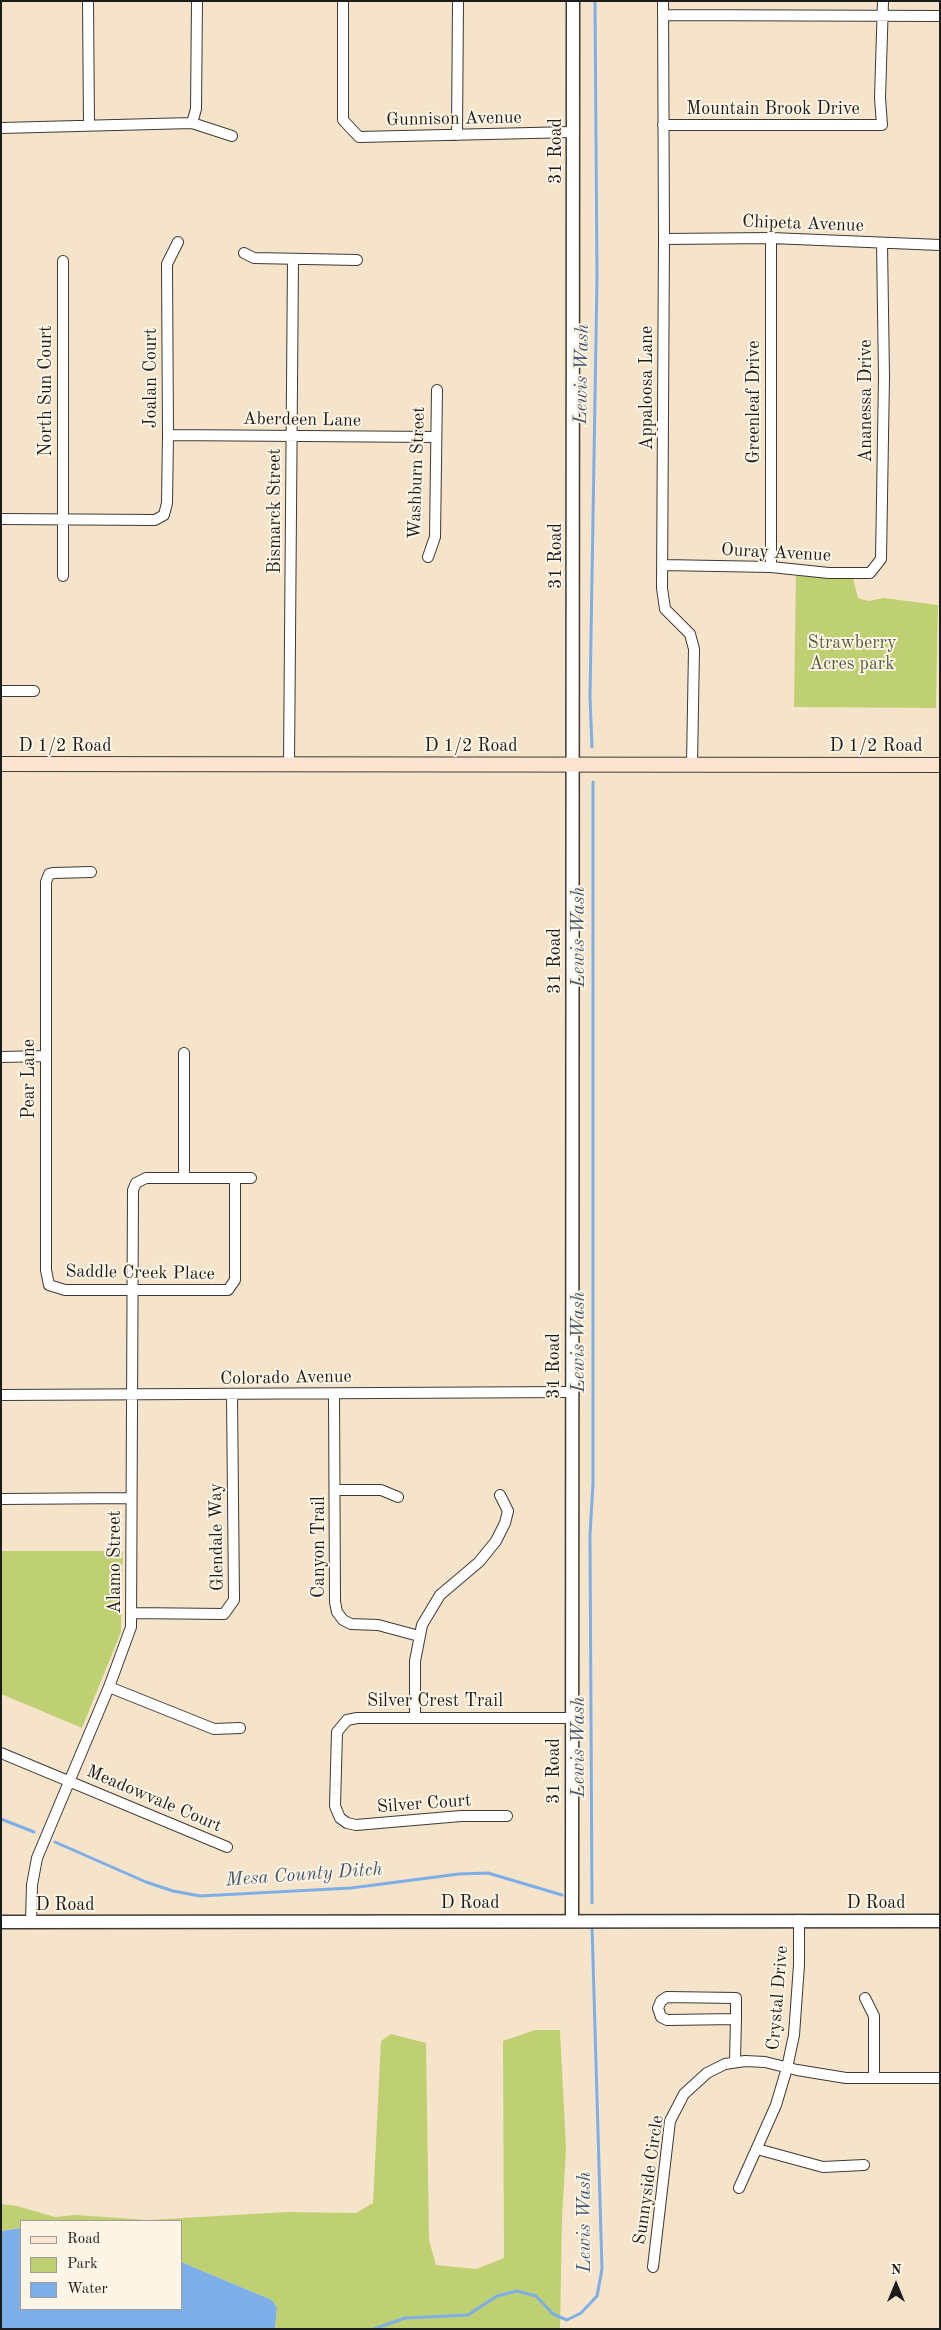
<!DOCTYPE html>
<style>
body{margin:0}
#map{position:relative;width:941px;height:2330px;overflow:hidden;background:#f6e4ca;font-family:"Old Standard TT",serif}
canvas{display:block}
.frame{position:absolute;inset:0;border:2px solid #1c1c1c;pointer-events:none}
.legend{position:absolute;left:20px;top:2220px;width:162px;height:90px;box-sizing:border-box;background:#fcf5e5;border:1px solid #a29e95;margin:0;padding:6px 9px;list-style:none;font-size:15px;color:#1c1c1c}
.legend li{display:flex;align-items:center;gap:10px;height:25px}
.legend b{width:25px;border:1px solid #a29e95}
.north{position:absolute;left:871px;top:2260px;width:50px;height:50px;-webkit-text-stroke:4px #fcf5e5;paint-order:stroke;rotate:0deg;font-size:14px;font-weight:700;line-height:20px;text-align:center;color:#1c1c1c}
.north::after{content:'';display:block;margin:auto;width:18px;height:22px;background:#1c1c1c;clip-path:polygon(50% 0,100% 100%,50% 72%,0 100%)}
</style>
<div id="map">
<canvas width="941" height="2330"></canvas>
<div class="frame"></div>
<ul class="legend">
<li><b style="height:6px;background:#fde4d1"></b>Road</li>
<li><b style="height:14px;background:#bfd073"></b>Park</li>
<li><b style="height:14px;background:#7daee8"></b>Water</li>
</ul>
<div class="north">N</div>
</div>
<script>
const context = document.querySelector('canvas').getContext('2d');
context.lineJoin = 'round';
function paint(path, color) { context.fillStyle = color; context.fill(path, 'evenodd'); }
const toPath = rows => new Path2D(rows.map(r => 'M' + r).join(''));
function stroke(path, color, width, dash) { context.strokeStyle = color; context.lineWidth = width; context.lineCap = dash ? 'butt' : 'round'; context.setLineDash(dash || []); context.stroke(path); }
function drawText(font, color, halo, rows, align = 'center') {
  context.font = font + ' "Old Standard TT",serif'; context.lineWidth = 4; context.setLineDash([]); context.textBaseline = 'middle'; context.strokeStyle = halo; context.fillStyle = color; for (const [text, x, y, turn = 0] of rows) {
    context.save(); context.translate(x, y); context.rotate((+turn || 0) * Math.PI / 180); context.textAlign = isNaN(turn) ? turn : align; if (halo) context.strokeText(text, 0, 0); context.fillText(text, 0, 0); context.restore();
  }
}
const green = toPath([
 [796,573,853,578,858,598,861,599,869,601,884,598,938,605,936,708,794,707],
 [1,1551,123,1551,121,1632,82,1728,1,1694],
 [535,2030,560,2030,566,2149,562,2217,560,2329,275,2329,277,2308,272,2300,181,2262,181,2221,21,2221,21,2228,1,2231,1,2204,17,2206,55,2217,75,2215,148,2220,287,2212,356,2213,373,2203,381,2041,391,2034,426,2043,429,2240,436,2265,476,2269,504,2258,503,2041]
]);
const water = toPath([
 [21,2228,21,2309,181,2309,181,2262,272,2300,277,2308,275,2329,1,2329,1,2231]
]);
const stream = toPath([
 [592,747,590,697,597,278,595,1],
 [1,1819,34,1832],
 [55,1842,146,1882,173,1891,200,1896,351,1888,459,1874,488,1873,562,1895],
 [592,1903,590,1535,593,1483,593,782],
 [374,2329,405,2318,468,2315,497,2296,517,2291,536,2296,553,2314,567,2320,581,2313,597,2296,602,2269,592,1926]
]);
const minor = toPath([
 [88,1,89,125],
 [343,1,343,120,359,137,574,132],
 [663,1,664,239,662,588,665,609,690,634,694,649,692,764],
 [663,15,940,16],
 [192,123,196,109,197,1],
 [663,125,882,125,880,98,883,1],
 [1,128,192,123,232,136],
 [457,135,458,1],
 [664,239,771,238,940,245],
 [244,253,254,258,357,260],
 [63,261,63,576],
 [168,435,436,437],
 [1,519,155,520,164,515,167,503,168,435,167,264,178,242],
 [428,557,435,537,437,390],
 [663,565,771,567,829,573,870,573,881,559,884,377,882,243],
 [771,567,771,238],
 [1,691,34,691],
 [289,764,293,259],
 [91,872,54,873,49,874,46,882,46,1270,49,1285,65,1290,228,1290,235,1280,235,1178],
 [1,1057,45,1056],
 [184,1178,184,1053],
 [334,1394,335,1602,337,1612,343,1620,351,1624,378,1625,419,1636],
 [1,1395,571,1392],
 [335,1490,381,1490,398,1497],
 [1,1499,131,1498],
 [131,1613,224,1614,234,1600,232,1395],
 [109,1687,214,1729,240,1728],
 [415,1718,415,1661,422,1625,440,1595,479,1562,496,1541,505,1523,508,1511,500,1495],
 [1,1753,227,1847],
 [507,1816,461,1816,356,1825,347,1823,340,1818,335,1806,337,1732,347,1720,357,1718,572,1718],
 [31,1922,32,1885,37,1858,109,1687,131,1627,133,1190,136,1183,146,1178,251,1178],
 [865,1998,874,2016,874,2078],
 [735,2061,736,2019,736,1998,667,1997,661,2001,658,2008,661,2017,667,2020,736,2019],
 [757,2149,823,2167,864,2165],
 [739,2188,776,2105,787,2068,794,2035,799,1965,799,1920],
 [653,2267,670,2121,684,2094,707,2073,725,2064,745,2061,765,2062,797,2070,846,2078,940,2078]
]);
const tertiary = toPath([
 [572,1921,573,1],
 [1,1922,940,1921]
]);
const secondary = toPath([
 [1,764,940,765]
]);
const streetNames = [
 ["Mountain Brook Drive",773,109],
 ["Gunnison Avenue",454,119,-1],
 ["31 Road",556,151,-90],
 ["Chipeta Avenue",803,224,2],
 ["Joalan Court",151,378,-90],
 ["Appaloosa Lane",647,388,-90],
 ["North Sun Court",46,391,-90],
 ["Ananessa Drive",866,401,-90],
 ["Greenleaf Drive",754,402,-90],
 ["Aberdeen Lane",302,420,1],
 ["Washburn Street",417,473,-88],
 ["Bismarck Street",275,511,-90],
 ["Ouray Avenue",776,553,3],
 ["31 Road",556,556,-90],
 ["D 1/2 Road",65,746],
 ["D 1/2 Road",471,746],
 ["D 1/2 Road",876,746],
 ["31 Road",555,961,-90],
 ["Pear Lane",29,1079,-90],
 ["Saddle Creek Place",140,1273,1],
 ["31 Road",554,1366,-90],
 ["Colorado Avenue",286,1378,-1],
 ["Glendale Way",217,1537,-91],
 ["Canyon Trail",319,1547,-90],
 ["Alamo Street",115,1562,-90],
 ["Silver Crest Trail",435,1701],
 ["31 Road",554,1771,-90],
 ["Meadowvale Court",154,1799,23],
 ["Silver Court",424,1804,-4],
 ["D Road",470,1903],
 ["D Road",876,1903],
 ["D Road",65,1905],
 ["Crystal Drive",778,1998,-85],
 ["Sunnyside Circle",649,2180,-82]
];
const parkNames = [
 ["Strawberry",852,643],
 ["Acres park",852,664]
];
const waterNames = [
 ["Lewis Wash",582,374,-89],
 ["Lewis Wash",579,937,-90],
 ["Lewis Wash",579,1342,-90],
 ["Lewis Wash",579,1747,-90],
 ["Mesa County Ditch",304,1875,-4],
 ["Lewis Wash",585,2222,-90]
];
paint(green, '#bfd073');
paint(water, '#7daee8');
stroke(stream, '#7daee8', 3);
stroke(minor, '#3d3a36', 12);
stroke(tertiary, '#3d3a36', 15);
stroke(secondary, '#3d3a36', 16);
stroke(minor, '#fff', 10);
stroke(tertiary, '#fff', 12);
stroke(secondary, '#fde4d1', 14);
drawText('18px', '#1c1c1c', '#fcf5e5', streetNames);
drawText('18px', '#555b3a', '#fcf5e5', parkNames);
drawText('italic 19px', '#43566e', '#fcf5e5', waterNames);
</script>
